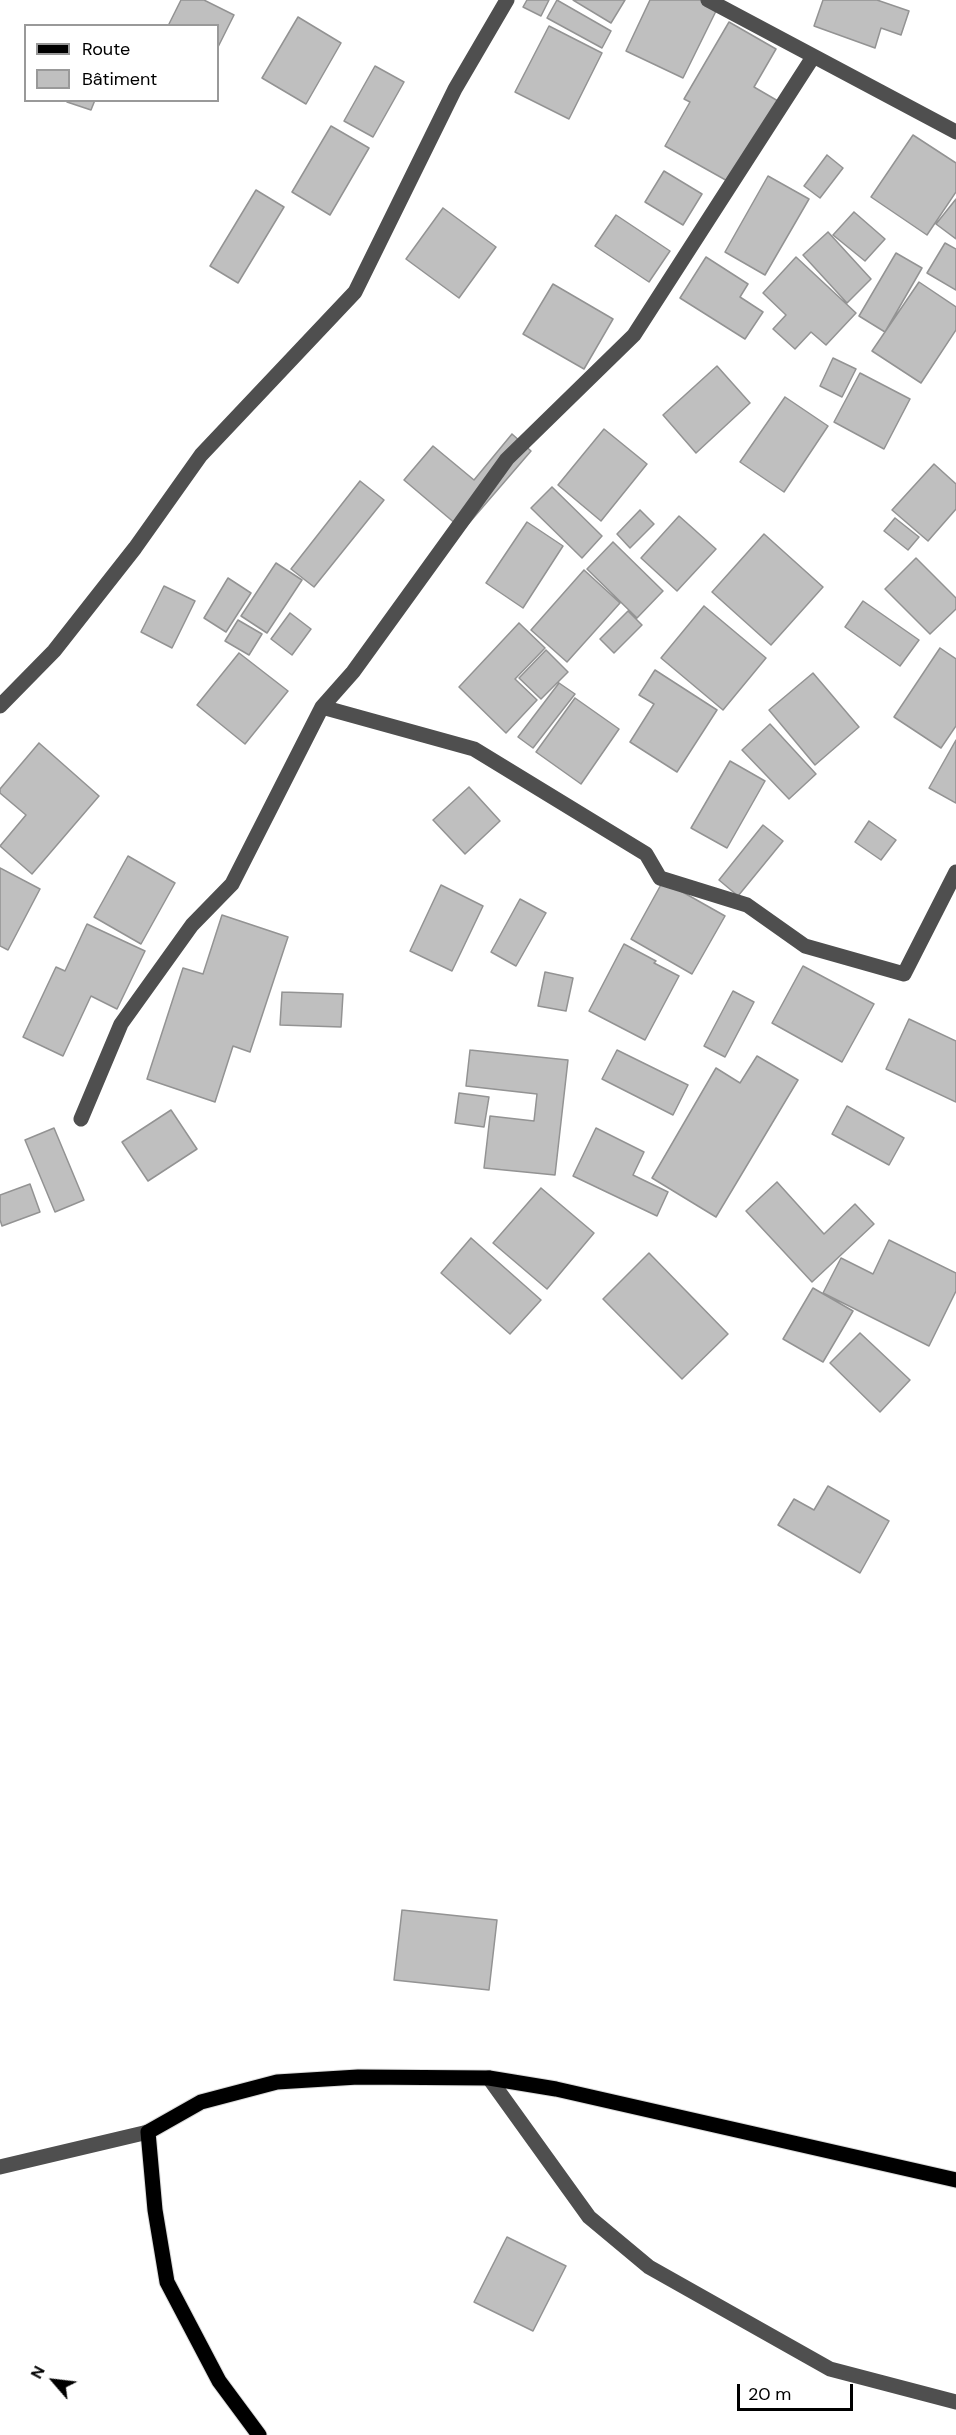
<!DOCTYPE html>
<meta charset="utf-8">
<style>
body{margin:0}
#map{position:relative;width:956px;height:2435px;overflow:hidden;background:#fff;font-family:"DM Sans",sans-serif}
canvas{display:block}
.legend{position:absolute;left:24px;top:24px;width:195px;height:78px;box-sizing:border-box;background:#fff;border:2px solid #999;margin:0;padding:8px 10px;list-style:none;font-size:18px;color:#000}
.legend li{display:flex;align-items:center;gap:12px;height:30px}
.legend b{width:30px;border:2px solid #999}
.north{position:absolute;left:24px;top:2351px;width:60px;height:60px;-webkit-text-stroke:4px #fff;paint-order:stroke;rotate:298deg;font-size:16px;font-weight:700;line-height:24px;text-align:center;color:#000}
.north::after{content:'';display:block;margin:auto;width:21px;height:27px;background:#000;clip-path:polygon(50% 0,100% 100%,50% 72%,0 100%)}
.scale{position:absolute;left:737px;top:2384px;width:116px;height:27px;box-sizing:border-box;border:3px solid #000;border-top:0;padding-left:8px;font-size:18px;line-height:21px;white-space:nowrap;color:#000;-webkit-text-stroke:4px #fff;paint-order:stroke}
</style>
<div id="map">
<canvas width="956" height="2435"></canvas>
<ul class="legend">
<li><b style="height:8px;background:#000"></b>Route</li>
<li><b style="height:16px;background:#bfbfbf"></b>Bâtiment</li>
</ul>
<div class="north">N</div>
<div class="scale">20 m</div>
</div>
<script>
const context = document.querySelector('canvas').getContext('2d');
context.lineJoin = 'round';
function paint(path, color) { context.fillStyle = color; context.fill(path, 'evenodd'); }
const toPath = rows => new Path2D(rows.map(r => 'M' + r).join(''));
function stroke(path, color, width, dash) { context.strokeStyle = color; context.lineWidth = width; context.lineCap = dash ? 'butt' : 'round'; context.setLineDash(dash || []); context.stroke(path); }
const building = toPath([
 [181,0,204,0,234,15,218,47,218,26,168,26,181,0],
 [527,0,549,0,541,16,523,7,527,0],
 [557,0,611,31,602,48,547,18,557,0],
 [573,0,625,0,611,23,573,0],
 [650,0,703,0,718,7,683,78,626,51,650,0],
 [823,0,877,0,909,11,901,35,881,28,875,48,814,26,823,0],
 [298,17,341,43,306,104,262,78,298,17],
 [729,22,776,49,754,87,778,101,731,183,665,146,690,102,684,99,729,22],
 [549,26,602,53,569,119,515,92,549,26],
 [375,66,404,82,373,137,344,121,375,66],
 [68,100,95,100,91,110,67,102,68,100],
 [331,126,369,148,330,215,292,192,331,126],
 [913,135,956,163,956,192,927,235,871,197,913,135],
 [827,155,843,168,820,198,804,186,827,155],
 [664,171,702,194,683,225,645,202,664,171],
 [768,176,809,199,765,275,725,252,768,176],
 [256,190,284,207,238,283,210,266,256,190],
 [956,199,956,239,936,224,956,199],
 [443,208,496,247,459,298,406,259,443,208],
 [854,212,885,239,865,261,833,235,854,212],
 [616,215,670,251,649,282,595,246,616,215],
 [828,232,871,279,847,303,803,255,828,232],
 [945,243,956,249,956,290,927,273,945,243],
 [896,253,922,268,885,332,859,316,896,253],
 [706,257,748,284,740,297,763,312,745,339,680,298,706,257],
 [796,257,856,313,826,345,811,332,795,349,773,329,786,315,763,293,796,257],
 [919,282,956,307,956,330,921,383,872,351,919,282],
 [553,284,613,319,584,369,523,334,553,284],
 [833,358,856,369,842,397,820,386,833,358],
 [717,366,750,403,696,453,663,415,717,366],
 [860,373,910,399,884,449,834,422,860,373],
 [785,397,828,426,784,492,740,462,785,397],
 [604,429,647,464,601,521,558,485,604,429],
 [512,434,531,451,463,530,404,480,433,446,474,480,512,434],
 [934,464,956,484,956,509,928,541,892,510,934,464],
 [360,481,384,500,314,587,291,569,360,481],
 [552,487,602,536,582,558,531,508,552,487],
 [640,510,654,524,630,548,617,534,640,510],
 [679,516,716,549,677,591,641,558,679,516],
 [895,518,919,537,908,550,884,531,895,518],
 [527,522,563,546,523,608,486,583,527,522],
 [764,534,823,587,771,645,712,592,764,534],
 [613,542,663,591,637,618,587,569,613,542],
 [916,558,956,598,956,609,930,634,885,589,916,558],
 [276,563,302,580,267,633,241,616,276,563],
 [584,570,620,603,567,662,531,630,584,570],
 [228,578,251,593,226,632,204,618,228,578],
 [164,586,195,601,172,648,141,632,164,586],
 [863,601,919,640,900,666,845,627,863,601],
 [704,606,766,658,723,710,661,658,704,606],
 [628,611,642,625,614,653,600,639,628,611],
 [290,613,311,629,292,655,271,639,290,613],
 [238,620,262,634,249,655,225,641,238,620],
 [519,623,545,648,515,679,537,700,506,733,459,687,519,623],
 [940,648,956,659,956,726,941,748,894,717,940,648],
 [546,650,568,672,541,699,519,678,546,650],
 [239,653,288,691,245,744,197,705,239,653],
 [655,670,717,710,677,772,630,742,654,704,639,695,655,670],
 [813,673,859,727,815,765,769,710,813,673],
 [559,683,575,694,533,748,518,737,559,683],
 [575,698,619,729,581,784,536,752,575,698],
 [770,724,816,774,789,799,742,750,770,724],
 [956,740,956,803,929,788,956,740],
 [39,743,99,796,32,874,0,846,26,815,0,793,0,789,39,743],
 [730,761,765,781,727,848,691,828,730,761],
 [469,787,500,821,465,854,433,820,469,787],
 [869,821,896,840,881,860,855,842,869,821],
 [763,825,783,841,738,896,719,880,763,825],
 [128,856,175,883,141,944,94,917,128,856],
 [0,868,40,889,8,950,0,946,0,868],
 [663,881,725,916,692,974,631,939,663,881],
 [441,885,483,906,452,971,410,951,441,885],
 [520,899,546,913,516,966,491,952,520,899],
 [222,915,288,937,250,1052,233,1046,215,1102,147,1079,183,968,203,974,222,915],
 [87,924,145,951,117,1009,91,996,63,1056,23,1037,56,967,65,971,87,924],
 [624,944,656,961,654,963,679,976,645,1040,589,1011,624,944],
 [803,966,874,1004,842,1062,772,1023,803,966],
 [545,972,573,978,566,1011,538,1006,545,972],
 [733,991,754,1002,725,1057,704,1046,733,991],
 [282,992,343,994,341,1027,280,1025,282,992],
 [909,1019,956,1041,956,1102,886,1069,909,1019],
 [470,1050,568,1060,555,1175,484,1168,490,1116,534,1121,537,1094,466,1086,470,1050],
 [617,1050,688,1085,673,1115,602,1079,617,1050],
 [757,1056,798,1080,716,1217,652,1178,716,1068,740,1083,757,1056],
 [459,1093,489,1097,484,1127,455,1123,459,1093],
 [847,1106,904,1138,889,1165,832,1134,847,1106],
 [171,1110,197,1149,148,1181,122,1142,171,1110],
 [54,1128,84,1200,55,1212,25,1140,54,1128],
 [596,1128,644,1152,633,1175,668,1192,657,1216,573,1176,596,1128],
 [777,1182,824,1234,855,1204,874,1224,812,1282,746,1211,777,1182],
 [30,1184,40,1212,2,1226,0,1220,0,1195,30,1184],
 [541,1188,594,1233,547,1289,493,1243,541,1188],
 [471,1238,541,1300,510,1334,441,1273,471,1238],
 [889,1240,956,1273,956,1291,929,1346,823,1293,841,1258,873,1274,889,1240],
 [649,1253,728,1334,682,1379,603,1299,649,1253],
 [813,1288,853,1311,823,1362,783,1339,813,1288],
 [860,1333,910,1380,880,1412,830,1363,860,1333],
 [828,1486,889,1521,860,1573,778,1525,794,1499,814,1510,828,1486],
 [402,1910,497,1920,489,1990,394,1980,402,1910],
 [507,2237,566,2266,533,2331,474,2302,507,2237]
]);
const minor = toPath([
 [708,0,956,132],
 [0,706,54,651,135,548,201,455,355,292,455,89,507,0],
 [322,707,474,749,646,854,660,878,747,905,805,946,904,974,956,872],
 [81,1119,121,1024,192,925,232,884,322,707,353,672,507,459,634,335,813,57],
 [489,2078,589,2217,649,2267,830,2369,956,2402],
 [0,2167,148,2132]
]);
const major = toPath([
 [259,2435,219,2381,167,2282,155,2210,148,2132,201,2102,277,2082,358,2077,489,2078,556,2089,956,2180]
]);
paint(building, '#bfbfbf');
stroke(building, '#939393', 1.5);
stroke(major, '#dbdbdb', 17);
stroke(minor, '#4f4f4f', 15);
stroke(major, '#000', 15);
</script>
